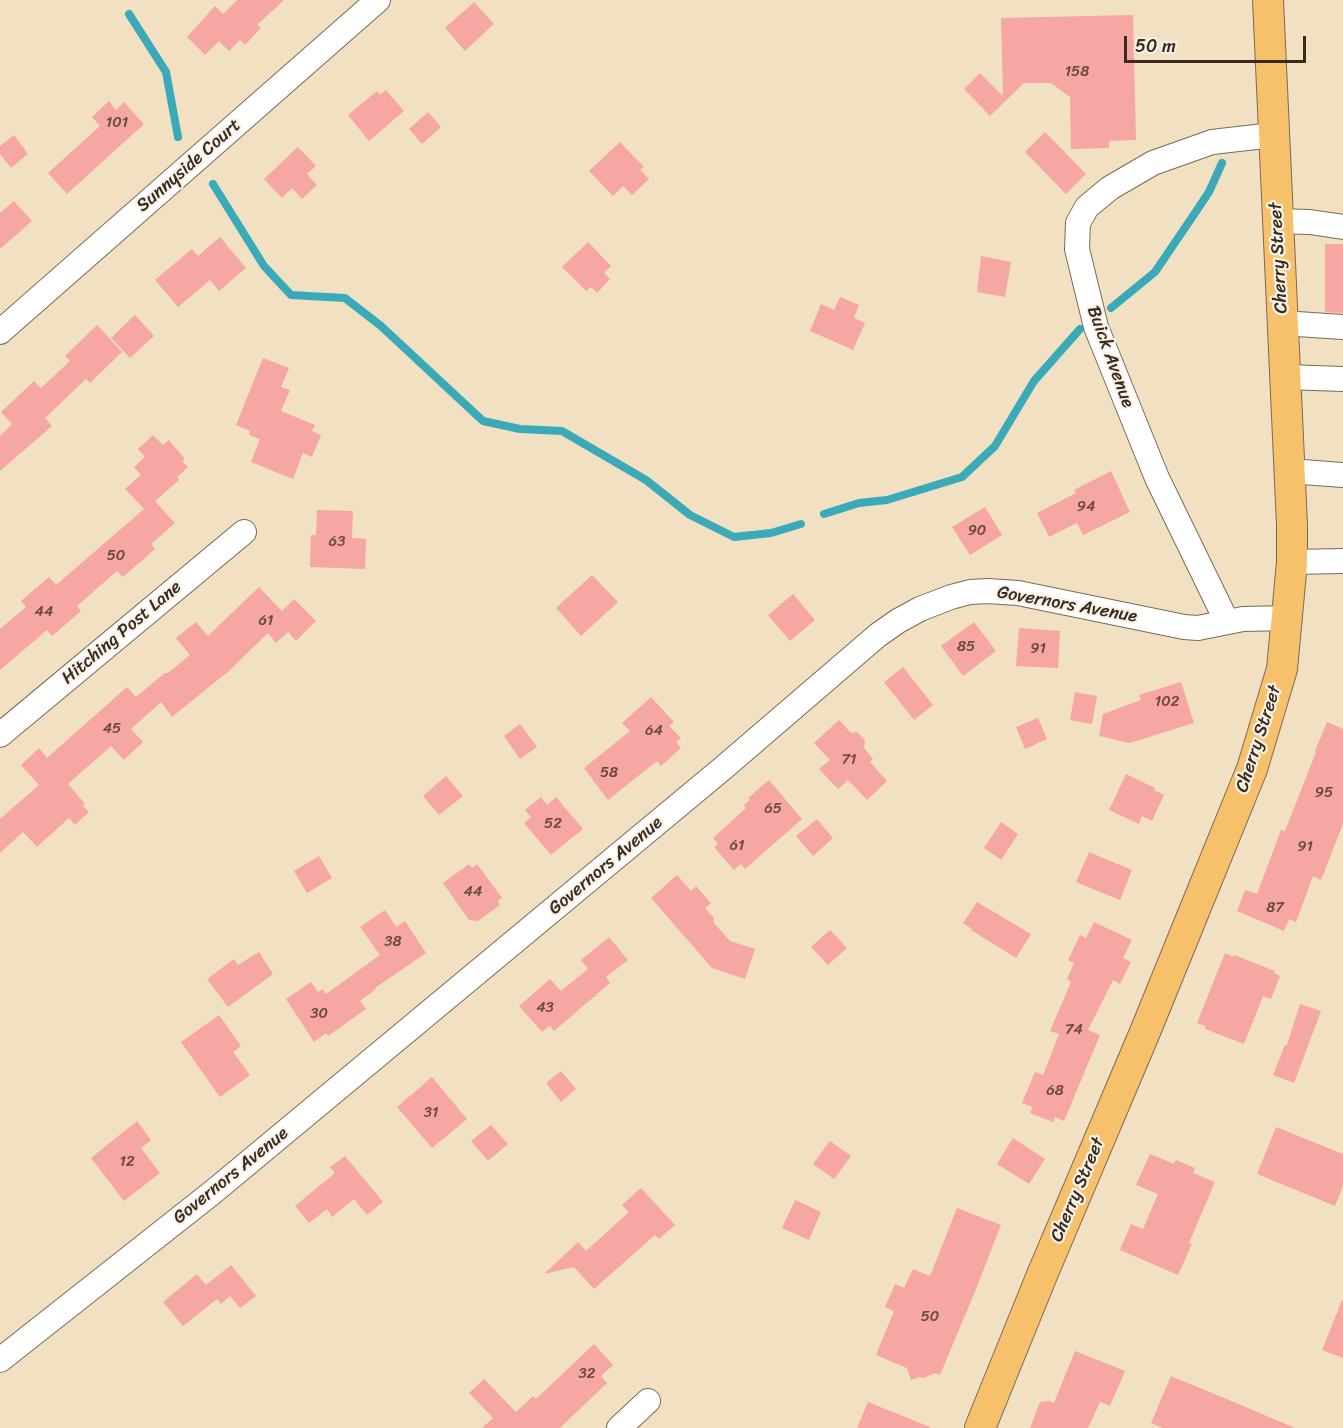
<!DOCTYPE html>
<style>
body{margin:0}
#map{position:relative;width:1343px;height:1428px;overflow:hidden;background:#f1e0c2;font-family:Sriracha,sans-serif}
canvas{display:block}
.scale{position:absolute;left:1124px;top:36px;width:182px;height:27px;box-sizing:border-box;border:3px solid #3b2a1e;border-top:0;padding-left:8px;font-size:18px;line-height:21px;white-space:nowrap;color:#3b2a1e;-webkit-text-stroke:4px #f7f3e8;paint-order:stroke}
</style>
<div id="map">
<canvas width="1343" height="1428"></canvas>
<div class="scale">50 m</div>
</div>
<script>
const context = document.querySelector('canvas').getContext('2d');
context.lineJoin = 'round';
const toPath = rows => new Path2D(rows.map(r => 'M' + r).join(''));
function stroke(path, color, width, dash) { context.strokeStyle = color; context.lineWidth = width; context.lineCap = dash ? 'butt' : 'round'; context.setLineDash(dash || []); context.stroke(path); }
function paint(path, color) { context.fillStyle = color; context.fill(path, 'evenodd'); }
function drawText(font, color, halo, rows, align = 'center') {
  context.font = font + ' Sriracha,sans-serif'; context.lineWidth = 4.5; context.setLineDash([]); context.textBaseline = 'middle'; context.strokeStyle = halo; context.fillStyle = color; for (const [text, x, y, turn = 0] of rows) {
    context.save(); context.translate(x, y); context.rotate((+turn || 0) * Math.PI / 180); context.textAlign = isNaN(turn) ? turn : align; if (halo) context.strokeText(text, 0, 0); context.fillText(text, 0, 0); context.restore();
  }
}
const stream = toPath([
 [129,14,166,72,178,137],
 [213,184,264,266,291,295,345,298,381,326,483,421,520,429,562,431,646,480,690,515,734,537,771,533,801,524],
 [1111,308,1155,272,1195,213,1209,192,1222,163],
 [824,514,859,503,887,500,962,477,995,446,1034,381,1080,329]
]);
const building = toPath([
 [237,0,284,0,257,25,261,28,245,45,240,40,229,51,219,41,205,55,187,37,215,6,223,14],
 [474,2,494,24,465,51,445,28],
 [1133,15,1136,140,1109,141,1109,148,1071,149,1070,97,1051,83,1024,83,990,116,964,89,980,73,1003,96,1001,18],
 [386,90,404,111,369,141,348,115,377,91,380,95],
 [109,101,116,110,124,102,144,124,67,194,48,173,100,126,92,117],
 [428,112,441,127,422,144,409,129],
 [1045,132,1086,174,1066,194,1025,152],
 [14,135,28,154,11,168,0,154,0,146],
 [620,142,644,167,640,170,649,179,632,195,623,186,613,196,589,171],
 [298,147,316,166,307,174,317,185,302,199,292,188,282,198,264,179],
 [14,201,32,221,0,249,0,213],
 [220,237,246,268,219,291,210,280,178,307,155,280,192,249,198,256],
 [588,242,611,266,604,273,610,279,597,293,591,287,586,291,562,267],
 [1325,244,1343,244,1343,313,1325,312],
 [981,256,1011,262,1005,297,977,292],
 [840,297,859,305,854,318,865,323,853,350,810,331,821,304,834,310],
 [135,315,154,336,130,358,111,338],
 [97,325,122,352,90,383,86,379,45,418,52,426,0,471,0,436,12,424,1,412,34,381,41,388,70,361,65,356],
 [263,358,289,368,281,387,290,390,281,411,315,425,312,431,321,435,312,457,303,453,293,479,251,462,260,439,249,435,250,431,236,425],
 [153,435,163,445,169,440,184,458,183,462,188,467,177,477,179,480,155,501,175,523,151,544,155,549,123,577,117,571,77,606,81,611,52,636,47,630,0,670,0,629,26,607,21,601,49,577,56,585,144,509,125,489,141,475,134,467,145,457,138,449],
 [1111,471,1130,512,1083,535,1077,523,1049,537,1037,513,1076,493,1074,490],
 [985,507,1002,535,970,555,952,527],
 [317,510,353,511,352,538,366,539,365,569,310,567,311,535,316,535],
 [592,575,618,602,581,636,556,608],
 [259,587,282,611,294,599,316,621,296,641,288,632,276,643,268,633,230,670,172,717,161,702,131,729,143,742,124,760,111,746,68,784,85,804,83,806,89,812,75,825,69,818,37,847,23,832,0,853,0,819,39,785,21,765,39,748,47,758,127,687,136,697,165,673,168,673,190,655,176,638,196,622,208,636],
 [793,594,815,620,790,641,768,615],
 [974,622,996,651,963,676,941,646],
 [1019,628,1060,631,1058,668,1016,666],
 [903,667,933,705,914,720,884,682],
 [1181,682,1194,723,1130,743,1099,736,1103,714,1141,700,1139,695],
 [1075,692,1097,696,1092,724,1070,720],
 [651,697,674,722,669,726,681,738,676,742,681,748,661,766,657,761,608,800,584,768,630,731,622,723],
 [1038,718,1047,739,1025,749,1016,727],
 [839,720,851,733,857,732,865,740,864,748,873,759,870,762,887,781,867,800,848,780,838,789,819,769,830,760,814,743],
 [1327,722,1343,729,1343,824,1321,880,1313,876,1296,922,1289,919,1284,931,1237,911,1245,890,1257,894,1281,830,1285,831,1316,752,1315,751],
 [520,724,537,747,520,759,504,736],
 [1126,774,1155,788,1154,790,1164,795,1152,821,1142,816,1139,824,1109,810],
 [446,776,463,796,439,815,423,796],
 [769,780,802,819,745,869,741,864,734,870,714,847,718,844,713,838,746,808,744,805,750,800,748,798],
 [541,797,547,805,556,797,583,829,551,855,524,823,531,817,525,810],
 [817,819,833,838,813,856,796,836],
 [1001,822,1018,834,1001,860,984,848],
 [1089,852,1132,870,1120,900,1076,882],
 [319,856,332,878,307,893,294,871],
 [469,864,472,868,477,864,502,898,497,901,500,905,478,921,469,920,443,883],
 [677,875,691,891,696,886,711,903,705,908,714,918,713,922,730,941,755,949,745,979,712,968,651,898],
 [977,902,1031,934,1016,958,971,930,972,929,963,923],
 [385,910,396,927,405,921,426,953,375,988,376,989,360,1001,366,1009,328,1036,326,1033,314,1042,286,999,311,982,318,992,323,989,326,994,380,955,360,927],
 [1094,922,1132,940,1123,958,1131,962,1120,984,1113,980,1088,1030,1100,1035,1064,1121,1055,1117,1053,1122,1030,1113,1033,1107,1022,1103,1035,1072,1043,1075,1059,1034,1050,1031,1071,982,1067,979,1074,963,1068,960,1080,935,1086,938],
 [830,930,847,948,828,965,811,947],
 [609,937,628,960,606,977,610,983,554,1031,550,1026,542,1032,519,1006,550,979,561,991,588,969,581,960],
 [259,952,273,974,228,1007,207,979,234,959,238,965],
 [1225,953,1233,957,1234,955,1275,971,1274,973,1280,976,1271,999,1263,996,1244,1044,1205,1029,1205,1026,1197,1023],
 [1300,1004,1321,1011,1294,1083,1273,1075,1285,1045,1287,1045],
 [219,1015,241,1046,233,1052,250,1075,220,1097,181,1042],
 [561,1071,576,1089,561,1102,546,1083],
 [432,1077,467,1119,432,1148,397,1107],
 [137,1121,151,1140,141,1148,160,1173,124,1201,91,1158],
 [491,1125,508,1144,488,1161,471,1141],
 [1276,1127,1343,1154,1343,1186,1335,1206,1257,1174],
 [1013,1138,1045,1159,1029,1184,997,1164],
 [830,1141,851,1156,834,1179,813,1164],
 [1150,1154,1174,1164,1176,1160,1195,1168,1193,1173,1215,1182,1189,1243,1192,1244,1178,1275,1120,1250,1131,1224,1143,1229,1158,1194,1136,1185],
 [345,1156,383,1202,367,1215,354,1199,332,1217,327,1209,309,1223,295,1206,335,1173,330,1167],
 [641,1188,675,1225,659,1239,655,1235,594,1289,574,1267,544,1274,578,1242,586,1251,629,1212,622,1205],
 [795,1200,821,1212,809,1240,782,1228],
 [957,1208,1001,1225,974,1294,940,1375,935,1373,923,1378,920,1377,911,1380,907,1368,876,1355,894,1311,885,1307,895,1284,904,1288,913,1269,930,1276],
 [231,1265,256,1296,240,1308,230,1296,221,1304,217,1299,183,1326,163,1302,197,1274,206,1285],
 [1342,1300,1343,1300,1343,1358,1322,1350],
 [594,1344,613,1365,601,1376,607,1383,560,1428,482,1428,493,1418,469,1393,484,1379,516,1412,533,1396,536,1399],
 [1075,1351,1125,1371,1110,1406,1100,1402,1088,1428,1030,1428,1040,1402,1049,1401,1054,1403],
 [1171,1376,1248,1408,1295,1428,1163,1428,1151,1423],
 [868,1402,930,1427,930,1428,857,1428]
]);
const minor = toPath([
 [1277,221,1310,222,1343,227],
 [1282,323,1343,327],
 [0,332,378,0],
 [1285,377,1343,379],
 [1289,471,1343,475],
 [1292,562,1343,561],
 [1227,622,1157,478,1096,327,1077,249,1078,223,1087,207,1110,188,1153,163,1212,142,1273,135],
 [0,735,244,532],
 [0,1360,213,1192,722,769,878,635,898,621,920,609,951,597,970,592,987,591,1018,593,1184,627,1198,628,1243,619,1288,618],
 [619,1428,648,1401]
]);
const major = toPath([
 [980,1428,1042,1275,1145,1032,1252,769,1282,669,1292,562,1292,525,1268,0]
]);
const numberNames = [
 ["158",1077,72],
 ["101",117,123],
 ["94",1086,507],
 ["90",977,531],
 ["63",337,542],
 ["50",116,556],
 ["44",44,612],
 ["61",266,621],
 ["85",966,647],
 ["91",1038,649],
 ["102",1167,702],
 ["45",112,729],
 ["64",654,731],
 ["71",849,760],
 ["58",609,773],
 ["95",1324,793],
 ["65",773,809],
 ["52",553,824],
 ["61",737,846],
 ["91",1305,847],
 ["44",473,892],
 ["87",1275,908],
 ["38",393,942],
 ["43",545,1008],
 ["30",319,1014],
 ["74",1074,1030],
 ["68",1055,1091],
 ["31",431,1113],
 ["12",127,1162],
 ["50",930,1317],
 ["32",587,1374]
];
const streetNames = [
 ["Sunnyside Court",189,166,-41],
 ["Cherry Street",1279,258,-93],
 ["Buick Avenue",1110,357,70],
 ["Governors Avenue",1067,605,10],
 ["Hitching Post Lane",122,633,-40],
 ["Cherry Street",1259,739,-72],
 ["Governors Avenue",606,866,-40],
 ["Governors Avenue",231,1176,-39],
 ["Cherry Street",1078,1190,-67]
];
stroke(stream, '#3baab8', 8);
paint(building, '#f6a6a3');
stroke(minor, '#7b6a57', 26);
stroke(major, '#7b6a57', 32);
stroke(minor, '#fff', 24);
stroke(major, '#f7c06b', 30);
drawText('15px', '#6a493f', null, numberNames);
drawText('18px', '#3b2a1e', '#f7f3e8', streetNames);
</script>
